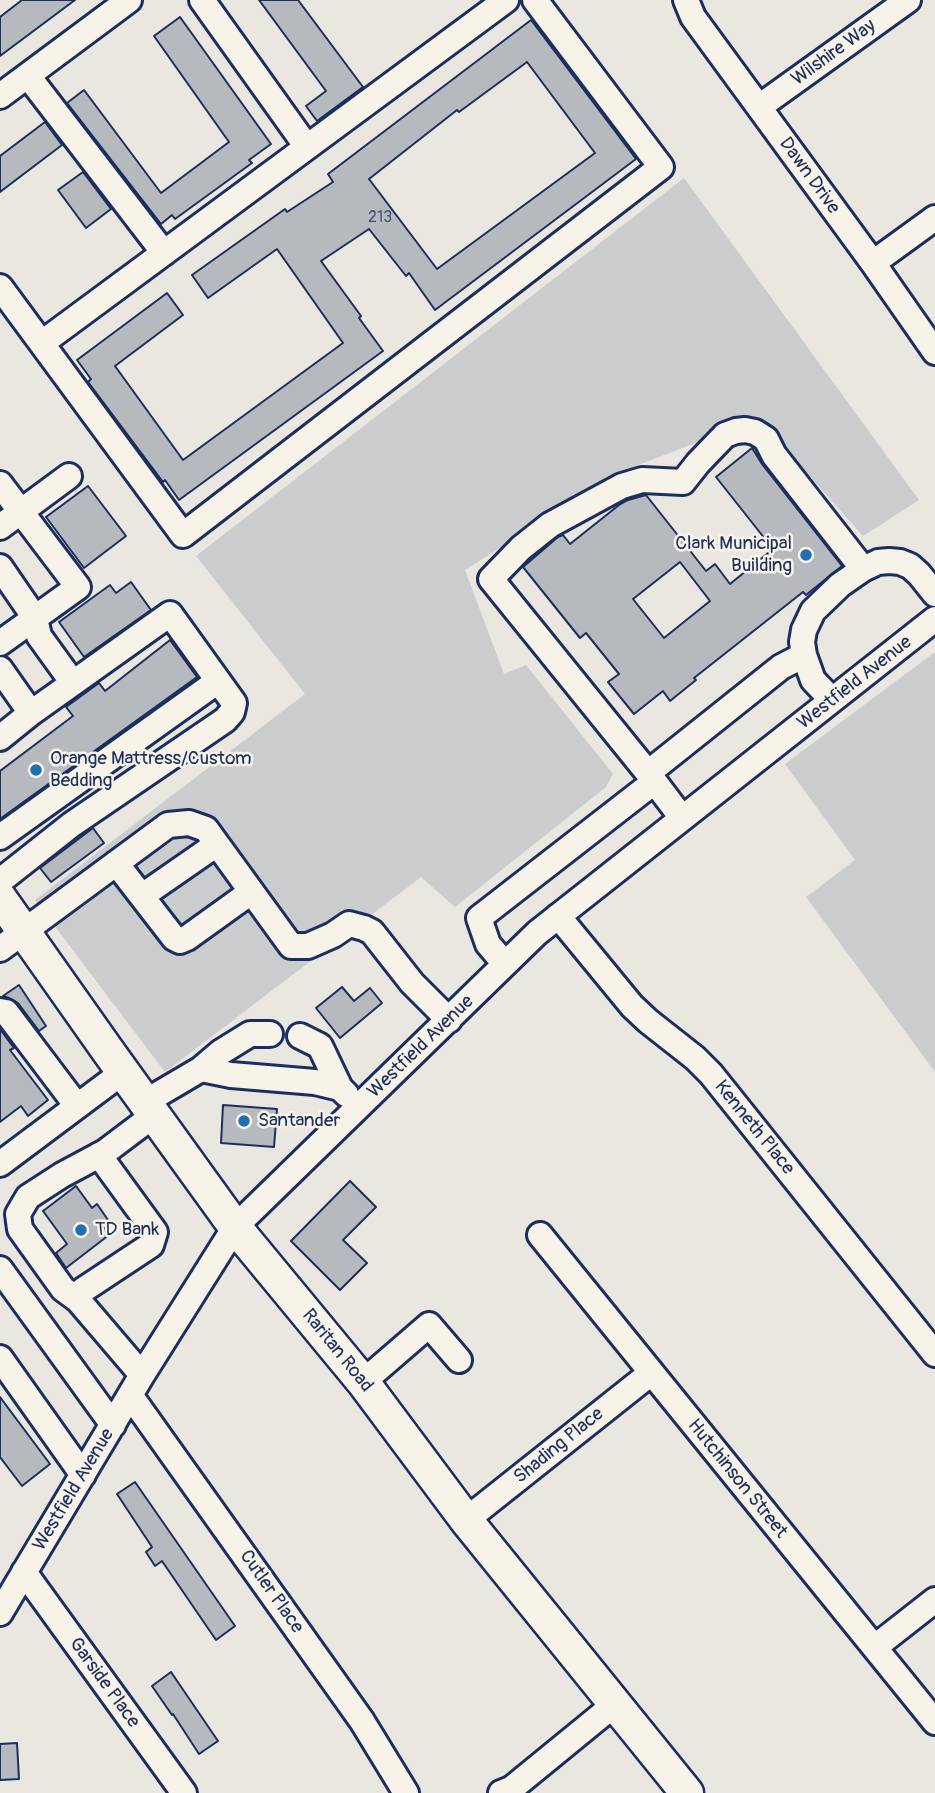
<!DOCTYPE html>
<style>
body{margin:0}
canvas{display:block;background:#eae7e0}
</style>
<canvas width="935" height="1793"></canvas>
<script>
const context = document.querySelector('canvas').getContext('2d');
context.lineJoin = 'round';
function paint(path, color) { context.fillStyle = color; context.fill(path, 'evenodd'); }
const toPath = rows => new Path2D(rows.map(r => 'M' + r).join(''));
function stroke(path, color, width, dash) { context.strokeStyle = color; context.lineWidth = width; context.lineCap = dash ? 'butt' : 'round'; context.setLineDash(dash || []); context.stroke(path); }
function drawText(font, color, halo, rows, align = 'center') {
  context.font = font + ' Pangolin,sans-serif'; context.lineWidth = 5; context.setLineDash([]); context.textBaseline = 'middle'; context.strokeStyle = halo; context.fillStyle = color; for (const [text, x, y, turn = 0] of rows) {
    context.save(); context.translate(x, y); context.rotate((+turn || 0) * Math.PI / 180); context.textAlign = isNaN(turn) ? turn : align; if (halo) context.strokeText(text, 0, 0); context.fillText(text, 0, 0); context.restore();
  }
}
const green = toPath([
 [684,178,919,500,863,536,757,417,706,439,620,472,465,570,504,674,526,665,613,774,606,787,455,907,421,877,165,1072,35,900,305,694,196,556],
 [935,652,935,1072,806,897,855,860,785,764]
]);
const building = toPath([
 [22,0,75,0,0,56,0,17,22,0],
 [259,0,298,0,363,87,317,121,306,106,326,91,259,0],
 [180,17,271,144,249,160,252,163,175,219,172,215,161,224,67,103,84,90,161,193,229,142,154,36,180,17],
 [531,20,636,159,435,310,409,273,406,276,369,229,321,261,361,316,359,318,383,351,179,500,165,480,163,482,88,382,91,379,77,360,167,293,183,315,115,366,183,460,343,343,277,249,208,298,192,275,285,209,287,212,333,182,328,174,531,20],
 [527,62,595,153,437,269,369,179,457,110,459,112,527,62],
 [45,122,62,145,0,192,0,156,45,122],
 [83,172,111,209,86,228,58,190,83,172],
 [752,448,762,464,842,566,806,595,803,592,694,678,696,680,670,701,663,691,634,714,608,682,619,674,586,633,580,638,523,567,558,537,563,535,570,544,619,505,628,500,646,495,706,571,715,564,730,584,773,549,716,477,752,448],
 [680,562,710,601,664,638,633,599,680,562],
 [88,486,126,536,84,568,46,517,88,486],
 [131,582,151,610,84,657,59,622,110,585,116,593,131,582],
 [170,640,197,677,0,819,0,771,73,716,66,707,99,683,105,691,170,640],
 [93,828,104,843,51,882,40,868,93,828],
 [19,985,46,1026,39,1031,18,1003,9,998,3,996,19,985],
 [342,987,354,1001,370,988,382,1003,340,1038,316,1008,342,987],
 [0,1029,14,1048,10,1050,48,1100,28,1116,21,1106,0,1122,0,1029],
 [223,1105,277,1109,274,1147,221,1143,223,1105],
 [350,1181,376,1207,343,1240,367,1263,340,1290,291,1241,350,1181],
 [76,1186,92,1208,97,1204,108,1220,102,1225,109,1235,66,1268,56,1253,67,1244,43,1211,76,1186],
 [0,1397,50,1464,22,1486,0,1457,0,1397],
 [135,1482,235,1626,216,1640,162,1561,155,1566,146,1552,152,1547,117,1494,135,1482],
 [171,1672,218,1741,199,1754,173,1714,172,1715,152,1686,171,1672],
 [17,1743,19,1779,0,1780,0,1744,17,1743]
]);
const minor = toPath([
 [202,0,307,147],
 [686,0,693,17,873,263,935,352],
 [28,76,164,253],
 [0,96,129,0],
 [759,107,908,0],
 [873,263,935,218],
 [0,287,183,535,661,167,535,0],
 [42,343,506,0],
 [0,484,78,587,0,643],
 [0,527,69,476],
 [0,567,35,618,39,636,73,683],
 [0,669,31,713],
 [832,700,813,680,804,655,802,642,804,630,813,611,840,585,863,569,878,562,889,561,900,562,910,566,919,574,935,594],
 [0,738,31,713,170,614,234,703,232,712,225,720,71,825,0,881],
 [648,773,491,579,521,548,550,525,622,486,642,480,683,482,698,463,725,435,736,431,745,430,755,432,766,439,774,455,863,569],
 [682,818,648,773,781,667,804,655],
 [0,837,218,681],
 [116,863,174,938,180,941,187,938,251,892],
 [142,896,217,844],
 [558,916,632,1006,648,1021,695,1058,711,1074,935,1354],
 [0,949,168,825,189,823,206,829,291,946,308,946,333,935,349,924,364,928,372,932,412,983,449,1020],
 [505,964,488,944,479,918,654,782],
 [0,1011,6,1012,77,1106],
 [300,1036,320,1046,340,1088,346,1094],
 [201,1069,231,1075,315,1082,340,1088],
 [145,1102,201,1069,221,1052,250,1034,270,1034],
 [99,1155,155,1232,151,1245,83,1290,78,1300,142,1375],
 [0,1164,123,1072],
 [540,1235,935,1722],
 [0,1269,113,1425],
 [78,1300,63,1289,20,1229,18,1214,28,1197,62,1175,105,1152,154,1115],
 [0,1358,83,1475],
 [363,1382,429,1325,459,1360],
 [130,1395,362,1721,406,1793],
 [466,1520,651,1373],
 [24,1572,184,1793],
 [0,1613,142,1375,235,1227,537,933,935,619],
 [875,1647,935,1600],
 [501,1793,511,1789,615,1704]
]);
const major = toPath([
 [0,898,108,1051,235,1227,363,1382,466,1520,687,1793]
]);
const markers = [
 [806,555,7,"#1f6fb2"],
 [36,770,7,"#1f6fb2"],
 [244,1121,7,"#1f6fb2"],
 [81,1230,7,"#1f6fb2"]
];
const numberNames = [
 ["213",380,218]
];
const streetNames = [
 ["Wilshire Way",834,53,-36],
 ["Dawn Drive",809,176,54],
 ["Westfield Avenue",855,683,-38],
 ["Westfield Avenue",421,1047,-44],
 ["Kenneth Place",754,1128,51],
 ["Raritan Road",337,1351,51],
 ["Shading Place",559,1446,-39],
 ["Hutchinson Street",737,1479,51],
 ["Westfield Avenue",74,1490,-59],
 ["Cutler Place",271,1592,55],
 ["Garside Place",104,1683,54]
];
const poiNames = [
 ["Clark Municipal",792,544,"right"],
 ["Building",792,566,"right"],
 ["Orange Mattress/Custom",50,759],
 ["Bedding",50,781],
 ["Santander",258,1121],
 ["TD Bank",95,1230]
];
paint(green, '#cbcccd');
paint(building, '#b6babf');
stroke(building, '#1b2f5e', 2);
stroke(minor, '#1b2f5e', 30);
stroke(major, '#1b2f5e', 37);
stroke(minor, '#f7f3e8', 24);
stroke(major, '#f7f3e8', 32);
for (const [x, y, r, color] of markers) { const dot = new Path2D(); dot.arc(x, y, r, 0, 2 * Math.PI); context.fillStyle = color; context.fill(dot); stroke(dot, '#f7f3e8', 2.5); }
drawText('16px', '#425276', null, numberNames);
drawText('19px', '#1b2f5e', '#f7f3e8', streetNames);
drawText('19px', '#1b2f5e', '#f7f3e8', poiNames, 'left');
</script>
